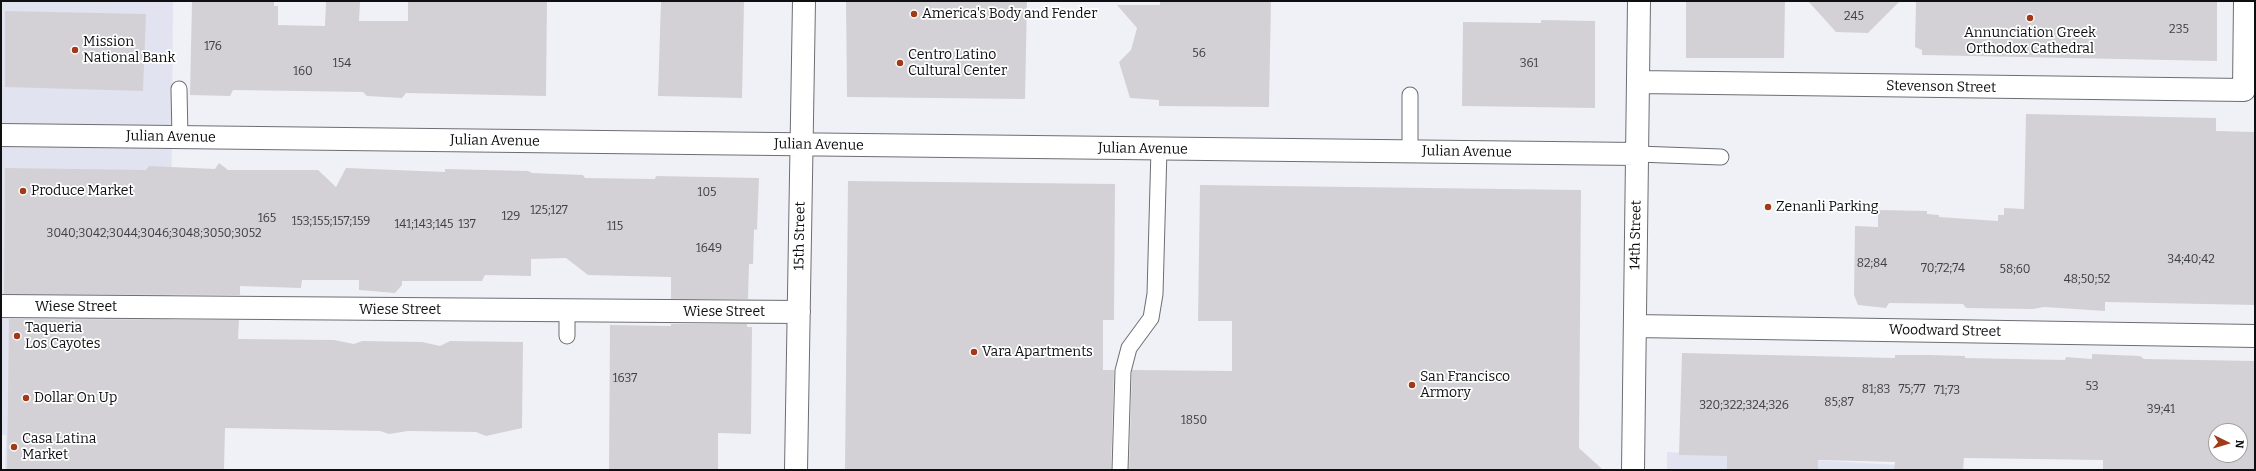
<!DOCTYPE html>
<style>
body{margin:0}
#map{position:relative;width:2256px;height:471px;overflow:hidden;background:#f0f1f7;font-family:Bitter,serif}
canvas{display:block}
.frame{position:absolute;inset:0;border:2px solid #0e0f11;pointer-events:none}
.north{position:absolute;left:2208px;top:423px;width:40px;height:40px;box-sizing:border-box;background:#fff;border:1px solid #9f9fa0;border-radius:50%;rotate:95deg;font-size:11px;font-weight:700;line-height:16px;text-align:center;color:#0e0f11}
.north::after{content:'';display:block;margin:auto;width:14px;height:18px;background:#a13a18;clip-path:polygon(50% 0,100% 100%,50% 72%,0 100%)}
</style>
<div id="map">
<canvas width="2256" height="471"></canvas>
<div class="frame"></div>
<div class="north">N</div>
</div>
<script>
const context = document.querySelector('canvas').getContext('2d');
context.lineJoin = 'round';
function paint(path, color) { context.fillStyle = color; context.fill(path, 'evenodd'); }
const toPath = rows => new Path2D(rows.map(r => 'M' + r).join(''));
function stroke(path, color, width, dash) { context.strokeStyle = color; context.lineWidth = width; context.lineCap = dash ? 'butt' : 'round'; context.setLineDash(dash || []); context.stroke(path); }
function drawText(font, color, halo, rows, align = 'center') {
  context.font = font + ' Bitter,serif'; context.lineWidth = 3.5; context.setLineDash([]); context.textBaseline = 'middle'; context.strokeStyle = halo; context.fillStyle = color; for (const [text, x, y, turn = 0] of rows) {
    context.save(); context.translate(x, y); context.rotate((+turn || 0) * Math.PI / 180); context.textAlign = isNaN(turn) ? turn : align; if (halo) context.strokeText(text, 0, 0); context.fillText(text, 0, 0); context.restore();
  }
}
const built = toPath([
 [1,1,173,1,169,470,5,470,6,435,1,435],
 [1667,452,1972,469,1972,470,1667,470]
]);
const building = toPath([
 [192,1,274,1,274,6,278,6,278,25,325,26,326,1,360,2,359,21,408,21,408,1,547,1,546,96,406,93,402,98,367,96,363,92,233,90,230,96,190,95],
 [661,1,744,1,742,98,658,96],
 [846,1,1027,1,1025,99,847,97],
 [1160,1,1271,1,1269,107,1159,106,1159,100,1130,98,1119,62,1131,50,1137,28,1117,5,1160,5],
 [1686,1,1785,1,1784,58,1686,58],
 [1808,1,1900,1,1868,33,1836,32],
 [1916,1,2217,1,2217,61,1922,55,1922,50,1915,47],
 [5,11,146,14,143,91,5,87],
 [1541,20,1595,21,1595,108,1462,106,1463,22,1541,23],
 [2026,114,2216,118,2216,131,2255,132,2255,305,2105,302,2105,311,2044,307,2033,309,1966,308,1963,304,1889,303,1886,308,1858,305,1854,295,1855,226,1878,227,1878,210,1927,211,1927,214,1939,215,1939,217,1998,221,1998,215,2004,215,2004,208,2024,209],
 [219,163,228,170,318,170,336,187,346,168,445,172,445,169,528,171,532,173,583,175,585,178,655,179,656,176,759,178,757,230,754,229,753,264,749,264,748,299,671,299,671,277,588,275,566,258,531,259,531,276,485,275,482,281,402,281,402,285,395,293,359,290,359,280,302,280,301,288,240,286,240,295,4,294,5,168,146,170,149,166,215,169],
 [848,181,1115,184,1114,320,1103,320,1103,370,1114,370,1111,470,845,470],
 [1200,185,1581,190,1579,448,1603,470,1129,470,1132,370,1232,371,1232,321,1198,321],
 [9,319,239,320,238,339,334,340,354,344,362,341,422,342,440,346,450,341,523,342,522,428,486,436,476,432,408,431,389,434,380,431,225,428,224,470,7,470],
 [671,324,747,324,747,327,752,327,751,434,718,433,718,470,609,470,610,325,671,326],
 [1682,353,1895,358,1895,355,1929,355,1965,356,1965,358,2065,360,2066,357,2092,359,2092,354,2140,356,2144,359,2255,361,2255,470,2103,470,2103,460,1964,458,1963,470,1894,470,1895,462,1818,460,1818,470,1727,470,1727,456,1679,455],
 [2216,431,2240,431,2240,455,2216,455]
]);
const lane = toPath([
 [179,89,180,138],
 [1410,152,1410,95],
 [1637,154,1721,157],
 [567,336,567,311],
 [1120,470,1123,371,1129,348,1151,318,1155,294,1159,149]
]);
const street = toPath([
 [1638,82,2244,90,2245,1],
 [1,135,1637,154],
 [1,306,799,312],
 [1635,326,2255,336],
 [796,470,804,1],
 [1633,470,1639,1]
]);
const markers = [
 [914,14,4,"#a13a18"],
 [2030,18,4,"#a13a18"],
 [75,50,4,"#a13a18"],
 [900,63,4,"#a13a18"],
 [23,191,4,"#a13a18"],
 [1768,207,4,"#a13a18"],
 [17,336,4,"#a13a18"],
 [974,352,4,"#a13a18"],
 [1412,385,4,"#a13a18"],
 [26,398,4,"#a13a18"],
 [14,447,4,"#a13a18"]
];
const numberNames = [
 ["245",1854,17],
 ["235",2179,30],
 ["176",213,47],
 ["56",1199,54],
 ["154",342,64],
 ["361",1529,64],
 ["160",303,72],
 ["105",707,193],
 ["125;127",549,211],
 ["129",511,217],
 ["165",267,219],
 ["153;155;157;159",331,222],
 ["141;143;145",424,225],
 ["137",467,225],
 ["115",615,227],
 ["3040;3042;3044;3046;3048;3050;3052",154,234],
 ["1649",709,249],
 ["34;40;42",2191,260],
 ["82;84",1872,264],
 ["70;72;74",1943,269],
 ["58;60",2015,270],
 ["48;50;52",2087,280],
 ["1637",625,379],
 ["53",2092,387],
 ["81;83",1876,390],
 ["75;77",1912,390],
 ["71;73",1947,391],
 ["85;87",1839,403],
 ["320;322;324;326",1744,406],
 ["39;41",2161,410],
 ["1850",1194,421]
];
const poiNames = [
 ["America's Body and Fender",922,14],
 ["Annunciation Greek",2030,33,"center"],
 ["Orthodox Cathedral",2030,49,"center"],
 ["Mission",83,42],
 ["National Bank",83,58],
 ["Centro Latino",908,55],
 ["Cultural Center",908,71],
 ["Produce Market",31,191],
 ["Zenanli Parking",1776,207],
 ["Taqueria",25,328],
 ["Los Cayotes",25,344],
 ["Vara Apartments",982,352],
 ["San Francisco",1420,377],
 ["Armory",1420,393],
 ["Dollar On Up",34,398],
 ["Casa Latina",22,439],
 ["Market",22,455]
];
const streetNames = [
 ["Stevenson Street",1941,87,1],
 ["Julian Avenue",171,137,1],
 ["Julian Avenue",495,141,1],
 ["Julian Avenue",819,145,1],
 ["Julian Avenue",1143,149,1],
 ["Julian Avenue",1467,152,1],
 ["14th Street",1636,235,-89],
 ["15th Street",800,236,-89],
 ["Wiese Street",76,307],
 ["Wiese Street",400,310],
 ["Wiese Street",724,312],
 ["Woodward Street",1945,331,1]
];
paint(built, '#e2e3f0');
paint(building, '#d3d1d6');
stroke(lane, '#6d6e73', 17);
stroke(street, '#6d6e73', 24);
stroke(lane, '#fff', 15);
stroke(street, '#fff', 22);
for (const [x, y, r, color] of markers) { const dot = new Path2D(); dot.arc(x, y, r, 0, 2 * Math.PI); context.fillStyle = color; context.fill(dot); stroke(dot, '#fff', 1.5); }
drawText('12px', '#3f4042', null, numberNames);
drawText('14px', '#0e0f11', '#fff', poiNames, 'left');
drawText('14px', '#0e0f11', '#fff', streetNames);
</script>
